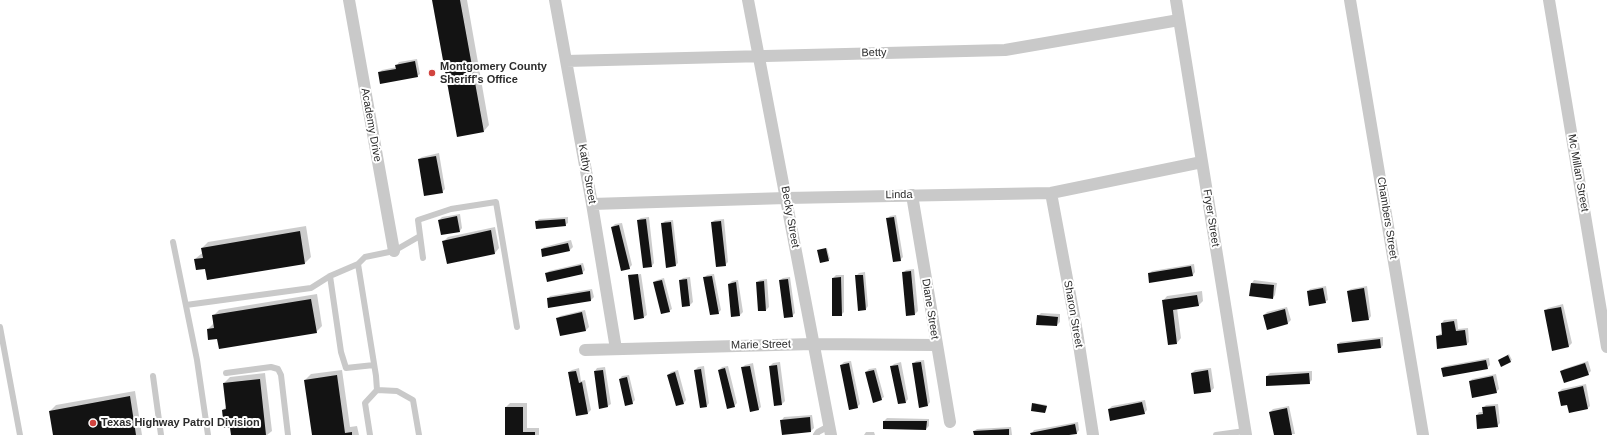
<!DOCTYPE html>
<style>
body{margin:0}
canvas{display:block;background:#fff}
</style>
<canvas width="1607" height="435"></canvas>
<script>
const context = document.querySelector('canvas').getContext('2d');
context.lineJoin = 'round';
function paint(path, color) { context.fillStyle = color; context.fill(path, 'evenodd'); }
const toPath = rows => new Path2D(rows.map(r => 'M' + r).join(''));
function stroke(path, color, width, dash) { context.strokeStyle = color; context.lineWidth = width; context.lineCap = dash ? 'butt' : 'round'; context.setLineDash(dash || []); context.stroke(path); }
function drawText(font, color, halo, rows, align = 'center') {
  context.font = font + ' Helvetica,sans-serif'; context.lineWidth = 4; context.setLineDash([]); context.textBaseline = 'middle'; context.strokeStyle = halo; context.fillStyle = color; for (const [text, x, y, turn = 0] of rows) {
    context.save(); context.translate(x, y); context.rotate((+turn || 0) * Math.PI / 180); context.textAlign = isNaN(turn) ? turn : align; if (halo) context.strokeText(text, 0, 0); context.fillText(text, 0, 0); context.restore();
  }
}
const shadow = toPath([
 [433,0,467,0,489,125,484,131],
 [417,59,420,74,417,76,379,73,382,70,397,67,397,65,399,62],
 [439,153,445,189,442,192,419,159,422,157],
 [460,214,462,228,460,231,439,220,442,217],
 [896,215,903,257,900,260,887,219,890,216],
 [568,217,568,223,565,225,536,222,539,219],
 [649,217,654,263,652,266,638,220,641,218],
 [724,219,728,262,725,265,712,222,715,220],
 [673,220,678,263,676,265,662,224,665,221],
 [622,223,632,265,629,268,612,227,615,224],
 [306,226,311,257,305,263,208,279,206,268,195,259,201,254,203,253,202,248,208,242],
 [495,227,499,248,495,253,448,262,444,241,448,237],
 [571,240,573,247,570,250,543,256,542,249,544,247],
 [827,248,830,259,828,260,818,251],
 [583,263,585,270,582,273,546,274,549,271],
 [1194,264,1195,272,1193,275,1149,274,1152,271],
 [914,269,918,311,915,314,903,273,906,270],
 [865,272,868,306,866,309,856,276,859,273],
 [630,274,630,276,641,274,647,315,644,317,629,276],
 [714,274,721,310,718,313,704,278,707,275],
 [836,275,844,275,844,312,841,315,833,278],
 [690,277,693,302,690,305,680,281,683,278],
 [790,277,795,313,792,316,780,280,783,278],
 [664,278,672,309,669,311,654,282,657,280],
 [767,279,769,307,766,310,757,282,760,280],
 [738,280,743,312,740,315,732,316,729,284,732,281],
 [1254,280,1277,283,1275,295,1273,298,1252,283],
 [1326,286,1328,300,1325,302,1308,292,1310,289],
 [1367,286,1371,316,1369,319,1348,291,1351,289],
 [592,289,594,297,591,300,548,299,550,296],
 [1202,291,1203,301,1199,305,1177,308,1181,338,1177,343,1163,301,1167,296],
 [317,294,322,326,316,332,218,337,208,329,213,324,213,316,219,310],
 [1563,304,1572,343,1569,346,1553,349,1545,311,1548,308],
 [1287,307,1291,320,1288,323,1267,328,1264,315,1267,312],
 [585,310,589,327,586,330,561,335,558,318,560,316],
 [1041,313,1060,314,1060,322,1057,325,1038,316],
 [1457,319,1458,329,1468,328,1469,342,1467,344,1437,336,1440,334,1443,333,1442,323,1444,320],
 [1383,337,1383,345,1381,348,1338,344,1340,342],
 [1509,354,1512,360,1502,365,1500,359],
 [1489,358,1490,365,1487,368,1442,368,1445,366],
 [924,360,930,402,928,405,913,364,916,361],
 [851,361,860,404,857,407,841,365,844,362],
 [1588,361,1591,371,1588,374,1561,372,1564,369],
 [780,362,785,401,782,404,775,405,770,366,773,363],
 [901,362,908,399,906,402,891,367,894,364],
 [753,363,761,407,758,410,742,368,745,365],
 [704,366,709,403,707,406,695,370,698,367],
 [728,366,737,403,734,406,719,370,722,367],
 [605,367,611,404,608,406,595,371,597,368],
 [579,368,581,381,585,380,591,410,588,413,577,415,569,372,572,370],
 [876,368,884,397,881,399,866,372,869,369],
 [1211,368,1214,388,1211,391,1195,393,1192,373,1195,370],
 [342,370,350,427,357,426,359,435,313,435,305,380,311,374],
 [678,370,686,400,684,403,668,375,671,372],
 [1312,371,1312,380,1309,383,1267,376,1270,373],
 [265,373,272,431,267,435,232,435,231,427,223,410,227,406,224,383,230,377],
 [1496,374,1499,389,1496,392,1470,382,1472,379],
 [629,375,635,400,632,403,620,379,622,376],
 [1586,384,1590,406,1588,408,1568,404,1559,392,1562,389],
 [135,391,142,435,54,435,50,411,56,405],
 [1145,400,1147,410,1144,413,1109,409,1112,406],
 [510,403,527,403,527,428,539,428,539,435,506,435,506,407],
 [1034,403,1047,405,1046,411,1045,412,1033,404],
 [1498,404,1500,423,1497,426,1477,415,1479,412,1484,412,1483,408,1486,405],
 [1289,406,1295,434,1275,435,1270,412,1273,409],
 [812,415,814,428,811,431,782,420,784,417],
 [887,418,929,419,929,426,926,429,884,421],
 [1078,422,1079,430,1077,433,1064,435,1032,435,1032,433,1034,430],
 [1011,427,1012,435,975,435,974,431,977,429],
 [866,432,874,432,875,435,864,435]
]);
const building = toPath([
 [432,0,460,0,484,132,457,137],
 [415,61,418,77,380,84,378,72,396,69,395,65],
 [436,156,443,193,424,196,418,159],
 [457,216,460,232,441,235,438,220],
 [894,217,901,261,893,262,886,218],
 [565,219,566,226,536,229,535,221],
 [646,219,652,267,643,268,637,220],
 [721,221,726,266,716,267,711,222],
 [671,222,676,266,666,268,661,223],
 [619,225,630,269,621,271,611,227],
 [491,230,495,254,447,264,442,241],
 [300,231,305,264,207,280,205,269,196,270,194,259,203,258,201,248],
 [568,243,570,251,542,257,541,249],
 [826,248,829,261,820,263,817,250],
 [581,265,583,274,547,282,545,273],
 [1191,266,1193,276,1149,283,1148,273],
 [911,271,915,315,906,316,902,272],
 [638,274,644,318,634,320,628,275],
 [855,275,863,275,866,310,858,311],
 [712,276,719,314,710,315,703,277],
 [841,277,842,316,832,316,832,278],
 [687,279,690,306,682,307,679,280],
 [788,279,793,317,784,318,779,280],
 [662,280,670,312,661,314,653,282],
 [764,281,766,311,758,311,756,282],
 [736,282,740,316,731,317,728,284],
 [1251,283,1274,285,1273,299,1249,296],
 [1323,288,1326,303,1309,306,1307,291],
 [1364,288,1369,320,1352,322,1347,291],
 [590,291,591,301,548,308,547,298],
 [1197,295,1199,306,1173,310,1177,344,1168,345,1162,300],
 [311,299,317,333,219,349,217,339,208,340,207,329,214,328,212,315],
 [1561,307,1569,347,1552,351,1544,310],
 [1285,309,1288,324,1267,330,1263,315],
 [582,312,586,331,560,336,556,318],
 [1037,315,1058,317,1057,326,1036,325],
 [1454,321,1456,331,1465,330,1467,345,1437,349,1436,336,1442,335,1441,323],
 [1380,339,1381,348,1338,353,1337,344],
 [1508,355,1511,362,1501,367,1498,360],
 [1486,360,1488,369,1443,377,1441,368],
 [921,362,928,406,919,408,912,363],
 [849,363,858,408,849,410,840,365],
 [1585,363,1589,375,1564,383,1560,371],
 [777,365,782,405,774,406,769,366],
 [898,365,906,403,898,404,890,366],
 [750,366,759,410,750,412,741,367],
 [725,368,735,407,727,409,718,370],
 [701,369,707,407,700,408,694,370],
 [603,370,608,407,599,409,594,371],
 [874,370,882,400,873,403,865,372],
 [1208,370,1211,392,1194,394,1191,373],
 [576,371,579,383,582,382,588,414,576,416,568,372],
 [675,372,684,404,676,406,667,375],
 [1309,373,1310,384,1266,386,1266,376],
 [337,375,345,433,352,432,352,435,312,435,304,380],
 [1493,376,1497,393,1472,398,1469,381],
 [627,377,633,404,625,406,619,379],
 [260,379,266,435,231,435,230,428,224,428,222,410,226,409,223,383],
 [1583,386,1588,409,1569,413,1567,405,1561,406,1558,392],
 [130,396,136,435,53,435,49,411],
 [1142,402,1145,414,1110,421,1108,409],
 [1032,403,1047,406,1045,413,1031,411],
 [1495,406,1498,427,1477,429,1476,415,1483,414,1482,407],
 [505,407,523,407,523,432,535,432,535,435,505,435],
 [1287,408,1292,435,1274,435,1269,412],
 [810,417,811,432,782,435,780,420],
 [883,421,927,421,926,430,883,429],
 [1075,424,1077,434,1069,435,1031,435,1030,433],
 [1009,429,1009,435,974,435,973,431]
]);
const service = toPath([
 [173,242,197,360,208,435],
 [423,258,418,220,451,209,496,202,517,327],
 [358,264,376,376,377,390],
 [330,276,341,352,346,368,374,365],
 [186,305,311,288,330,276,358,264,365,257,394,251,420,236],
 [0,327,20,435],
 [226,373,271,367,278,369,281,375,288,435],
 [153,376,161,435],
 [370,435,365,403,377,390,397,391,413,400,419,435],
 [816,435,818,432,829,426],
 [1216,435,1245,431]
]);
const minor = toPath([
 [349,0,394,251],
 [555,0,592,204,616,349],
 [748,0,831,435],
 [1176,0,1246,435],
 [1350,0,1423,435],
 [1549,0,1607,347],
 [566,61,1005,50,1179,20],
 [1051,193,1077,332,1093,435],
 [912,195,950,422],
 [592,204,786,198,1051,193,1202,162],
 [585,350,813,344,936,345]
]);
const markers = [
 [432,73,4,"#d1443f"],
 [93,423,4,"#d1443f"]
];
const streetNames = [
 ["Betty",874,53,-1],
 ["Academy Drive",371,125,80],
 ["Mc Millan Street",1578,173,80],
 ["Kathy Street",587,174,80],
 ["Linda",899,195,-1],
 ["Becky Street",790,217,80],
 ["Fryer Street",1211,218,81],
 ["Chambers Street",1387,218,81],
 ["Diane Street",930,309,81],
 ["Sharon Street",1073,314,80],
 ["Marie Street",761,345,-1]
];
const poiNames = [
 ["Montgomery County",440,67],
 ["Sheriff's Office",440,80],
 ["Texas Highway Patrol Division",101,423]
];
paint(shadow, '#0003');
paint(building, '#131313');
stroke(service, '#c9c9c9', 6);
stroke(minor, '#c9c9c9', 12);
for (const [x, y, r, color] of markers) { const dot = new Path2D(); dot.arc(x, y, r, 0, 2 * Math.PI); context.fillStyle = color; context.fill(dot); stroke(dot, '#fff', 1.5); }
drawText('11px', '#2c2c2c', '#fff', streetNames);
drawText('bold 11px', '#2c2c2c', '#fff', poiNames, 'left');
</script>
